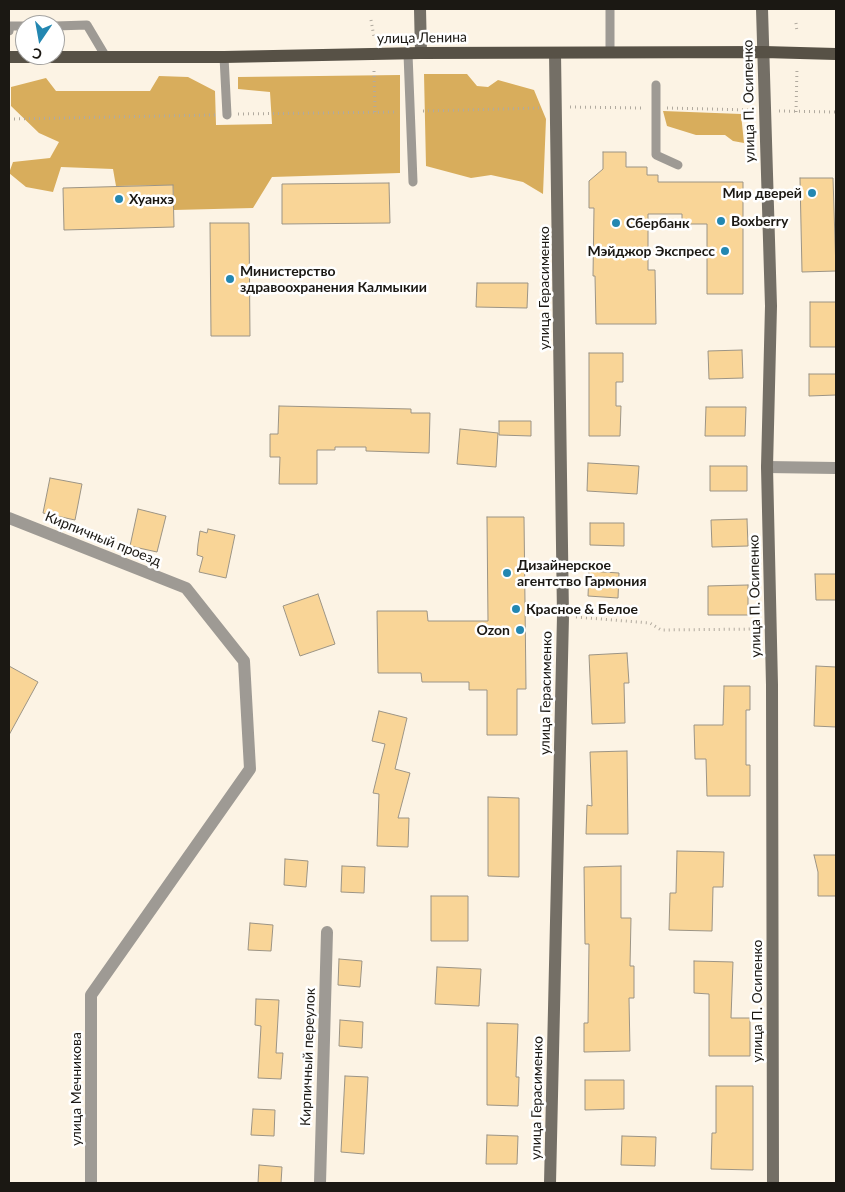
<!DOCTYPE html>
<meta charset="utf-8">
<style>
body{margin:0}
#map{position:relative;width:845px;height:1192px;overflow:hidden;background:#fcf3e4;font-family:Lato,sans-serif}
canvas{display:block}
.frame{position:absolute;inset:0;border:10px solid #1b1813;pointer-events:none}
.north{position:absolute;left:15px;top:15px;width:50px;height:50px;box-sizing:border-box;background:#fff;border:1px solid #a4a3a1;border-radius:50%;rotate:192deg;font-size:14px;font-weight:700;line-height:20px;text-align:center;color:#1b1813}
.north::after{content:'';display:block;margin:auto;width:18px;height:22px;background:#2387b1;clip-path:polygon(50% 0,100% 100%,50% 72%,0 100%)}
</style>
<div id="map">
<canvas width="845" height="1192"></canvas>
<div class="frame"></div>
<div class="north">С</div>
</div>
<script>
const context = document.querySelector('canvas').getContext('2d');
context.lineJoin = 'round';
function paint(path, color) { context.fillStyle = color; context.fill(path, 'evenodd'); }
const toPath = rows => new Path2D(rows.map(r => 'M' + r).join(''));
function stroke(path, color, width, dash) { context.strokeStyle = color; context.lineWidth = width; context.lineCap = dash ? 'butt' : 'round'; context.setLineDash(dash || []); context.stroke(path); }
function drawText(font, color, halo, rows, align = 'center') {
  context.font = font + ' Lato,sans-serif'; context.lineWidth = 5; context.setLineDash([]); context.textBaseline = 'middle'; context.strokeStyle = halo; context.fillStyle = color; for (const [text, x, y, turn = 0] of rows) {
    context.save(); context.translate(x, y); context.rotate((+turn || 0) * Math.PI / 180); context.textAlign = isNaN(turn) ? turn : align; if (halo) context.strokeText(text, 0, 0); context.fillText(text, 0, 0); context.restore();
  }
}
const forest = toPath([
 [424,74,467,74,477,86,488,87,498,80,534,90,546,119,543,194,523,182,491,175,471,178,426,166],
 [400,75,400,173,272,177,253,208,174,210,173,185,116,186,113,169,61,167,53,192,26,187,9,173,13,162,50,158,59,142,39,133,11,106,11,87,46,78,56,91,150,91,159,76,188,77,215,91,216,125,272,124,270,92,238,89,238,77],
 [663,111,741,114,744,143,733,141,725,135,696,135,667,126]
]);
const building = toPath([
 [603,152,626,152,626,167,647,167,647,175,658,175,658,182,743,182,743,294,707,294,707,224,682,224,682,214,648,214,648,270,655,270,656,324,596,324,595,276,593,276,594,208,589,208,589,181,603,169,603,152],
 [800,178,833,178,836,271,802,272,800,178],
 [389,183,390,223,282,224,282,184,389,183],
 [173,185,174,227,64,230,63,188,173,185],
 [210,223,249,223,250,336,211,336,210,223],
 [477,283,528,283,527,308,476,307,477,283],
 [810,302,836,302,836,347,810,347,810,302],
 [742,350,743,378,709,379,708,351,742,350],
 [589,353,623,353,623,382,616,382,616,406,621,406,620,436,589,436,589,353],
 [809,374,836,374,836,395,809,396,809,374],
 [279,406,411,409,411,413,430,413,429,453,366,451,366,447,335,447,335,450,317,450,317,484,279,484,280,457,270,457,270,434,278,434,279,406],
 [706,407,746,407,745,436,705,436,706,407],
 [499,421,531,421,531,436,499,435,499,421],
 [460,429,498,433,496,467,457,464,460,429],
 [588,463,639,466,637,494,587,491,588,463],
 [710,466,747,466,747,491,710,491,710,466],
 [50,478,82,484,75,520,43,513,50,478],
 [138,509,166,516,157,552,130,546,138,509],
 [487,517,524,517,526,689,517,689,517,735,487,735,487,690,469,690,469,682,422,682,421,673,378,673,377,611,427,611,428,621,488,621,487,517],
 [747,519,748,546,712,547,711,520,747,519],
 [590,523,624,523,624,546,590,545,590,523],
 [208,529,235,535,226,578,199,572,203,557,197,555,198,544,200,531,207,533,208,529],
 [589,571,619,573,618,598,588,596,589,571],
 [815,574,836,574,836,600,816,600,815,574],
 [748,585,748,615,708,615,708,586,748,585],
 [318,594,335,644,300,656,283,606,318,594],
 [627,653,629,683,624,683,625,723,592,724,589,655,627,653],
 [9,666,38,682,9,735,9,666],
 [816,666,836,667,836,727,814,726,816,666],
 [724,686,750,686,750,710,746,710,746,765,750,765,750,796,707,796,706,759,695,759,694,725,723,725,724,686],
 [379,711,407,718,395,769,410,773,398,818,409,818,408,847,377,846,379,794,373,793,385,744,372,741,379,711],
 [627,751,628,834,586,834,587,805,592,806,590,752,627,751],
 [488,797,519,798,519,877,488,876,488,797],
 [677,851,724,852,723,887,713,887,712,931,669,930,670,893,676,893,677,851],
 [814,855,836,855,836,896,818,896,818,872,814,855],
 [285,859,308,861,306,887,284,885,285,859],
 [342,866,365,867,364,893,341,892,342,866],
 [621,866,621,918,631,918,630,966,634,966,634,998,629,998,630,1051,584,1052,584,1023,588,1023,589,944,585,944,584,867,621,866],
 [431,896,468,896,468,941,431,941,431,896],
 [250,923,273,925,271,951,248,950,250,923],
 [339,959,362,961,360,987,338,985,339,959],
 [694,961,733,962,731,1018,750,1018,750,1056,709,1056,709,994,694,993,694,961],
 [437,967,481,969,479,1006,435,1004,437,967],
 [256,999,279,1000,276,1053,283,1053,281,1079,258,1078,261,1026,255,1025,256,999],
 [340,1020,363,1022,362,1048,339,1046,340,1020],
 [487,1023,518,1024,516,1077,519,1077,518,1106,487,1105,487,1023],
 [345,1076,368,1077,364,1154,341,1152,345,1076],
 [585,1080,624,1080,624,1109,585,1110,585,1080],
 [716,1086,753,1086,753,1170,711,1169,712,1133,716,1133,716,1086],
 [253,1109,275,1110,274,1136,251,1135,253,1109],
 [487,1135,518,1136,517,1164,486,1164,487,1135],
 [622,1136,656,1137,655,1166,621,1165,622,1136],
 [259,1165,282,1167,281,1183,258,1183,259,1165]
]);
const path = toPath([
 [371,20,374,37],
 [796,23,797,32],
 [374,71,375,112],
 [570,107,644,108],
 [667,108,751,110],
 [423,111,542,108],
 [779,111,836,112],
 [796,112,797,68],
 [238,114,397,112],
 [9,119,215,115],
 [576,617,650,623,661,630,758,629]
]);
const service = toPath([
 [55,26,87,25,106,57],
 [9,31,10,26,25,26],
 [610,52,610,9],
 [408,54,413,182],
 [224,57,227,115],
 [656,85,656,155,678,165]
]);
const minor = toPath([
 [9,518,186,588,244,661,250,769,91,995,91,1183],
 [320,1183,327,932]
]);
const tertiary = toPath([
 [767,467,836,468]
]);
const secondary = toPath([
 [420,9,421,53],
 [762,9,771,306,767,467,772,685,773,1183],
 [550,1183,563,616,555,53]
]);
const primary = toPath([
 [9,57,224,57,421,53,764,52,836,54]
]);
const markers = [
 [812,193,5,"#2387b1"],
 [119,199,5,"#2387b1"],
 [721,221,5,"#2387b1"],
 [616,223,5,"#2387b1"],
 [725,251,5,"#2387b1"],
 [230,279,5,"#2387b1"],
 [507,573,5,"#2387b1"],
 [516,609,5,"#2387b1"],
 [520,630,5,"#2387b1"]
];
const streetNames = [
 ["улица Ленина",422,38,-1],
 ["улица П. Осипенко",749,101,-91],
 ["улица Герасименко",544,288,-90],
 ["Кирпичный проезд",103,539,22],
 ["улица П. Осипенко",755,596,-91],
 ["улица Герасименко",546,693,-89],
 ["улица П. Осипенко",757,1001,-90],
 ["Кирпичный переулок",308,1057,-88],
 ["улица Мечникова",76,1089,-90],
 ["улица Герасименко",537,1098,-89]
];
const poiNames = [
 ["Мир дверей",802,193,"right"],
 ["Хуанхэ",129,199],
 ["Boxberry",731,221],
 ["Сбербанк",626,223],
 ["Мэйджор Экспресс",715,251,"right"],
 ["Министерство",240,271],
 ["здравоохранения Калмыкии",240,287],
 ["Дизайнерское",517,565],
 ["агентство Гармония",517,581],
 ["Красное & Белое",526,609],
 ["Ozon",510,630,"right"]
];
paint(forest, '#d8ad5c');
paint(building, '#f9d597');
stroke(building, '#9c9485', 1);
stroke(path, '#b1aa9f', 3, [1, 4]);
stroke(service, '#9e9a94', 9);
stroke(minor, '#9e9a94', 12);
stroke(tertiary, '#9e9a94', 12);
stroke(secondary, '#746f66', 12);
stroke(primary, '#575146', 12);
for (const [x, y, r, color] of markers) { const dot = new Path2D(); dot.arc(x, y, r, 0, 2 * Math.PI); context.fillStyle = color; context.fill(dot); stroke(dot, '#fff', 2); }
drawText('14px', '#1b1813', '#fff', streetNames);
drawText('bold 14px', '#1b1813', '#fff', poiNames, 'left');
</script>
